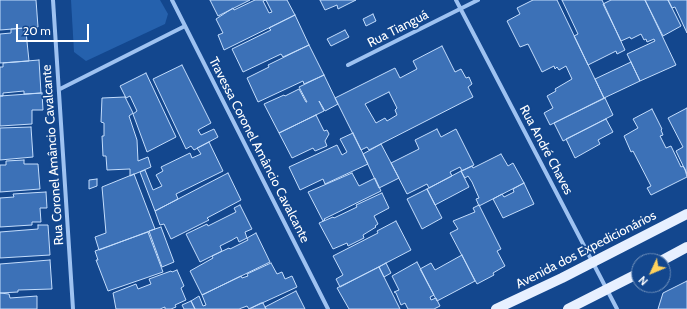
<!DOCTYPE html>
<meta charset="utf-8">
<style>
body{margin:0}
#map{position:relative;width:687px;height:309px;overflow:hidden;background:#13478e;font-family:Cabin,sans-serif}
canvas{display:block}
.north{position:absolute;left:631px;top:253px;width:40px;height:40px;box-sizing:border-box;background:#13478e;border:1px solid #7191bb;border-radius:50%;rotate:226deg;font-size:11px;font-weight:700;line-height:16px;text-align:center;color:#fff}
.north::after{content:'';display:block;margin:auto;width:14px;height:18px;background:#ffd25d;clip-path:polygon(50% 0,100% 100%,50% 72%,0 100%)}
.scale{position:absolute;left:16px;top:24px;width:73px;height:18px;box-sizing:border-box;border:2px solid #fff;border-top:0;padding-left:5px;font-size:12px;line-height:14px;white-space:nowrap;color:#fff;-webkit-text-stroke:3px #13478e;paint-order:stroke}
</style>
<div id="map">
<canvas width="687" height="309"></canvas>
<div class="north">N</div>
<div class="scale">20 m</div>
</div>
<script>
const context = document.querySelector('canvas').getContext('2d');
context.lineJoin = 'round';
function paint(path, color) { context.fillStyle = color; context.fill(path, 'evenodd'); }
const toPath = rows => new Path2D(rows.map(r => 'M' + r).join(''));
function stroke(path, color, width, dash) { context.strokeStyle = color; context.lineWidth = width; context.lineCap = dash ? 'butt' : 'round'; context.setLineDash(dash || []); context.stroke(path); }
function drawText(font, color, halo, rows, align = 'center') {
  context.font = font + ' Cabin,sans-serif'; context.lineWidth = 3.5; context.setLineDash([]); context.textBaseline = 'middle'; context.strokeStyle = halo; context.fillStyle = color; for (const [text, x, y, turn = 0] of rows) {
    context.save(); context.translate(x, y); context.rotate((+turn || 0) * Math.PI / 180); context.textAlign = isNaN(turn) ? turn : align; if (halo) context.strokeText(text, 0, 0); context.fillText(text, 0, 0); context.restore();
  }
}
const green = toPath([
 [71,0,160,0,168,14,165,24,86,61,74,52]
]);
const building = toPath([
 [0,0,36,0,38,27,0,30,0,0],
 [210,0,250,0,218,16,210,0],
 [255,0,287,0,295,15,224,50,218,35,223,33,216,19,233,8,234,10,255,0],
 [266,0,272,12,269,13,263,1,266,0],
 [320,0,356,0,338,9,337,5,325,10,320,0],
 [533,0,557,0,604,98,550,125,544,113,553,108,547,96,556,91,555,89,572,79,566,66,559,70,557,67,555,69,554,66,542,72,528,44,520,47,507,21,520,14,517,8,533,0],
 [562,0,602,0,625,50,617,54,616,51,588,65,574,36,578,34,562,0],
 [611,0,645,0,676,65,640,81,627,54,655,41,654,39,647,42,646,39,644,40,641,34,631,39,630,37,621,41,603,4,611,0],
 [645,0,668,0,681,26,663,36,645,0],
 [668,0,687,0,687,33,675,7,672,8,668,0],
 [373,14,376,21,366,26,363,19,373,14],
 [295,15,309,45,283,57,281,54,243,72,232,49,271,30,269,28,295,15],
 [24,28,24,32,26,32,29,61,0,63,0,34,11,33,11,29,24,28],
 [345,30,349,37,331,46,327,39,345,30],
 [309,45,324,75,304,84,303,81,258,102,247,78,269,67,268,65,309,45],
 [442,46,455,72,461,69,466,78,469,77,472,84,468,87,473,97,369,150,367,147,361,150,335,98,395,68,400,78,417,69,413,61,442,46],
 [389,92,397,108,395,110,397,115,387,121,385,118,376,123,365,104,389,92],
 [39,60,41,93,24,94,24,91,3,93,3,96,0,96,0,67,3,67,3,63,39,60],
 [631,62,640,81,604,98,595,79,631,62],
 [182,65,211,123,198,130,201,135,214,129,218,137,194,150,191,146,186,149,153,79,182,65],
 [146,73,176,137,147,152,133,114,137,111,130,96,126,98,120,86,146,73],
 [324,75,338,104,325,111,319,101,324,111,279,133,264,104,284,95,285,96,299,89,306,102,307,102,299,87,324,75],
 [42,93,43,110,32,110,32,124,0,126,0,96,42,93],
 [125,97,133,113,129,116,137,140,138,161,148,157,151,167,130,176,130,169,107,170,106,156,103,156,102,136,104,136,104,123,101,122,102,98,125,97],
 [605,98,613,115,563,141,554,123,605,98],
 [687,108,687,174,676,151,683,147,668,118,687,108],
 [652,109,662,129,661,130,663,135,660,136,666,148,671,146,681,167,683,166,685,169,687,177,651,195,647,188,651,186,633,151,631,152,624,136,638,128,633,119,652,109],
 [316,115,324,131,327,130,329,134,325,141,327,146,315,151,313,148,292,158,279,133,316,115],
 [606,119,613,132,598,140,600,144,575,158,566,139,606,119],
 [31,127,33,157,0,160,0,128,31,127],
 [437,129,441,137,456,129,474,165,462,171,460,167,450,172,452,176,429,188,427,184,407,194,391,163,419,149,415,140,437,129],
 [353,133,368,164,325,184,323,179,300,190,289,167,337,145,342,155,347,152,340,139,353,133],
 [209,142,223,171,176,194,178,199,155,211,140,172,145,170,153,190,162,186,156,175,163,171,161,167,190,153,192,158,201,154,197,148,209,142],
 [381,144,399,178,379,188,363,154,381,144],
 [501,154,508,166,513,163,524,183,479,206,476,199,479,198,472,182,468,176,465,178,461,171,472,166,473,168,501,154],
 [24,160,24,164,38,164,40,189,0,192,0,165,6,165,6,161,24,160],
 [461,171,469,187,435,205,427,189,461,171],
 [228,173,241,200,207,218,209,220,171,239,164,224,160,225,155,211,228,173],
 [352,173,359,186,375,178,381,191,324,219,325,220,323,221,308,192,352,173],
 [134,174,155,229,99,250,95,237,106,233,102,187,134,174],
 [97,179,97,186,89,189,89,180,97,179],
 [524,183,534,204,503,218,493,199,502,194,504,197,514,192,513,189,524,183],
 [427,189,442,218,422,229,407,199,427,189],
 [46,192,47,208,40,208,41,222,32,222,32,225,0,227,0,198,14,197,13,194,46,192],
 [382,193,389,208,374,216,378,224,375,226,376,227,363,235,364,238,348,246,347,243,333,249,319,223,333,217,334,218,357,207,356,205,382,193],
 [240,205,252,229,245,232,247,238,239,242,237,237,232,240,220,246,222,251,200,262,186,234,207,224,208,226,236,212,234,208,240,205],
 [479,205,501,249,497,251,505,266,493,273,494,275,477,284,450,233,458,229,453,221,475,212,473,208,479,205],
 [396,221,411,250,340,287,336,279,343,275,333,256,378,233,377,231,396,221],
 [38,225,48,225,50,255,0,258,0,232,38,229,38,225],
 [161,227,174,262,162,267,149,231,161,227],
 [148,232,163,272,108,291,96,260,98,260,95,251,148,232],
 [256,233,270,262,202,295,190,271,213,258,212,256,229,248,230,249,248,240,247,238,256,233],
 [462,255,475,281,437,301,420,269,431,263,435,270,462,255],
 [50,260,52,289,18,290,18,292,0,293,0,264,50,260],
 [417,262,434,295,430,297,431,300,436,298,440,306,434,309,408,309,405,303,401,305,396,293,394,292,399,290,392,276,417,262],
 [271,263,277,274,282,272,285,279,292,276,297,287,249,309,247,306,239,309,195,309,191,301,199,296,203,306,206,305,202,295,241,276,242,278,248,276,247,274,271,263],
 [386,263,391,273,384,277,379,267,386,263],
 [379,267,400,309,349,309,337,288,379,267],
 [177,270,184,286,181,288,186,300,175,305,176,307,171,309,165,309,165,307,160,309,116,309,113,293,136,284,138,289,151,284,149,279,171,271,172,272,177,270],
 [687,281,687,309,658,309,663,293,687,281],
 [296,291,305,309,266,309,265,307,296,291],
 [0,293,9,294,10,298,37,296,37,309,0,309,0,293],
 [191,301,195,309,184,309,182,305,191,301],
 [263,303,266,309,249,309,261,303,263,303]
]);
const minor = toPath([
 [53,0,73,309],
 [172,0,328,309],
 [456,0,617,309],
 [348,65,478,0],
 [60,89,185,26]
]);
const primary = toPath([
 [661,261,687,247],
 [496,309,562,278,687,214],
 [568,309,639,273]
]);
const streetNames = [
 ["Rua Tianguá",398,29,-27],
 ["Travessa Coronel Amâncio Cavalcante",259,150,63],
 ["Rua André Chaves",546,150,62],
 ["Rua Coronel Amâncio Cavalcante",53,155,-94],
 ["Avenida dos Expedicionários",586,250,-27]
];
paint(green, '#2561ad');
paint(building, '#3c71b7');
stroke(building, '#c4ddfc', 1);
stroke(minor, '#9ec2f1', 4);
stroke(primary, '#e7f0ff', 10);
drawText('13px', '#fff', '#13478e', streetNames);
</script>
